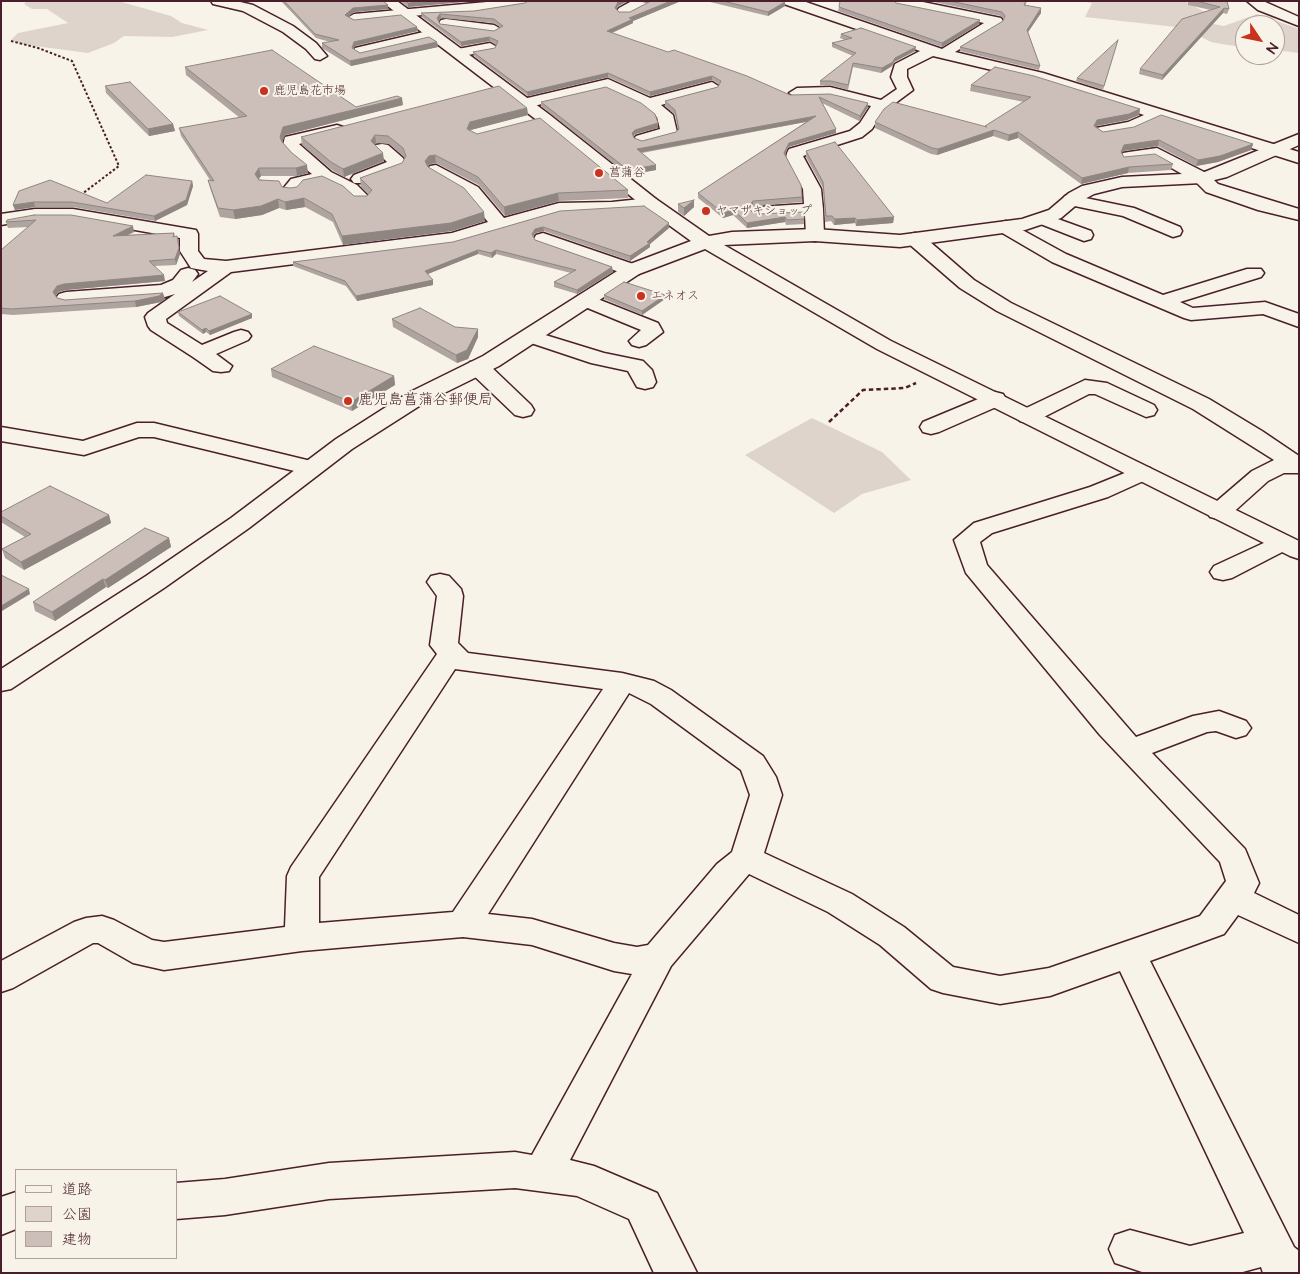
<!DOCTYPE html>
<meta charset="utf-8">
<style>
body{margin:0}
#map{position:relative;width:1300px;height:1274px;overflow:hidden;background:#f7f3e8;font-family:"Architects Daughter","Klee One",sans-serif}
canvas{display:block}
.frame{position:absolute;inset:0;border:2px solid #4a1f2b;pointer-events:none}
.legend{position:absolute;left:15px;top:1169px;width:162px;height:90px;box-sizing:border-box;background:#f7f3e8;border:1px solid #b29e9c;margin:0;padding:6px 9px;list-style:none;font-size:15px;color:#4a1f2b}
.legend li{display:flex;align-items:center;gap:10px;height:25px}
.legend b{width:25px;border:1px solid #b29e9c}
.north{position:absolute;left:1235px;top:15px;width:50px;height:50px;box-sizing:border-box;background:#f7f3e8;border:1px solid #b29e9c;border-radius:50%;rotate:124deg;font-size:14px;font-weight:700;line-height:20px;text-align:center;color:#4a1f2b}
.north::after{content:'';display:block;margin:auto;width:18px;height:22px;background:#c8321e;clip-path:polygon(50% 0,100% 100%,50% 72%,0 100%)}
</style>
<div id="map">
<canvas width="1300" height="1274"></canvas>
<div class="frame"></div>
<ul class="legend">
<li><b style="height:6px;background:#f7f3e8"></b>道路</li>
<li><b style="height:14px;background:#ded4cc"></b>公園</li>
<li><b style="height:14px;background:#ccbfb9"></b>建物</li>
</ul>
<div class="north">N</div>
</div>
<script>
const context = document.querySelector('canvas').getContext('2d');
context.lineJoin = 'round';
function paint(path, color) { context.fillStyle = color; context.fill(path, 'evenodd'); }
const toPath = rows => new Path2D(rows.map(r => 'M' + r).join(''));
function stroke(path, color, width, dash) { context.strokeStyle = color; context.lineWidth = width; context.lineCap = dash ? 'butt' : 'round'; context.setLineDash(dash || []); context.stroke(path); }
function drawText(font, color, halo, rows, align = 'center') {
  context.font = font + ' "Architects Daughter","Klee One",sans-serif'; context.lineWidth = 4; context.setLineDash([]); context.textBaseline = 'middle'; context.strokeStyle = halo; context.fillStyle = color; for (const [text, x, y, turn = 0] of rows) {
    context.save(); context.translate(x, y); context.rotate((+turn || 0) * Math.PI / 180); context.textAlign = isNaN(turn) ? turn : align; if (halo) context.strokeText(text, 0, 0); context.fillText(text, 0, 0); context.restore();
  }
}
const green = toPath([
 [27,1,118,1,171,16,182,23,208,30,172,37,124,36,114,43,88,53,20,44,11,40,18,33,68,23,47,9,32,9,24,4],
 [1080,1,1184,1,1205,12,1203,22,1224,26,1257,14,1299,29,1299,53,1275,50,1275,25,1245,25,1245,47,1228,45,1211,42,1201,37,1205,31,1194,29,1085,17,1092,3],
 [812,418,882,452,911,480,862,494,834,513,745,455]
]);
const pathFar1 = toPath([
 [11,41,38,48,72,61,119,166,82,194]
]);
const path = toPath([
 [829,422,863,390,905,388,916,383]
]);
const street = toPath([
 [211,1,236,1,253,5,293,26,316,43,327,56,320,60,315,59,306,49,283,32,243,11,213,4,211,1],
 [498,1,532,1,525,5,474,13,442,13,354,22,347,18,354,14,498,1],
 [632,1,651,3,629,14,619,14,617,11,619,8,632,1],
 [782,1,803,1,942,49,984,23,896,5,889,1,918,1,1001,18,1003,21,1001,24,955,52,1043,73,1299,152,1299,163,1160,119,1132,131,1102,136,1096,134,1094,131,1096,128,1128,122,1144,115,1034,80,933,56,907,69,907,77,913,90,882,113,872,129,862,137,803,156,821,189,823,209,824,235,822,239,815,241,808,239,806,235,805,215,759,217,753,216,750,212,753,208,759,207,804,204,803,189,786,158,787,153,789,149,850,131,860,123,871,106,830,97,797,98,789,93,797,88,830,87,881,100,897,89,891,77,895,64,920,51,784,4,782,1],
 [446,19,494,25,501,29,494,33,441,26,439,23,441,20,446,19],
 [432,30,437,31,439,34,437,37,360,55,353,51,355,48,432,30],
 [490,43,497,47,495,50,457,57,450,53,452,50,490,43],
 [608,79,650,98,712,82,720,87,717,90,661,105,673,115,677,132,675,135,642,144,636,142,634,139,636,136,660,129,657,117,642,106,606,89,525,108,517,103,519,100,608,79],
 [337,125,343,127,345,130,343,133,299,144,331,172,357,185,371,199,368,203,356,203,345,193,323,182,303,187,297,194,285,194,282,190,291,179,312,174,294,160,285,149,283,145,285,137,337,125],
 [382,144,388,145,403,158,405,162,402,169,366,183,354,183,351,179,354,175,387,162,374,149,376,145,382,144],
 [1157,148,1208,174,1218,184,1299,209,1299,220,1258,210,1206,192,1196,182,1154,158,1129,162,1123,161,1121,157,1123,153,1129,152,1157,148],
 [436,165,478,187,504,218,559,203,612,202,650,198,656,199,659,203,656,207,650,208,612,212,560,213,453,244,231,272,166,319,167,323,202,345,234,332,241,330,248,332,251,336,248,340,216,354,232,366,229,371,221,372,213,371,193,357,151,330,148,326,145,317,148,313,175,294,165,297,66,304,59,302,56,298,59,294,66,292,161,285,173,280,181,270,188,268,195,270,198,274,192,282,208,271,191,268,180,251,180,238,73,219,35,219,1,225,1,214,35,209,73,209,196,230,198,234,198,251,204,259,226,261,452,233,488,222,466,195,430,174,427,170,430,166,436,165],
 [1071,195,1134,208,1180,227,1182,231,1180,235,1173,237,1123,216,1065,204,1062,200,1065,196,1071,195],
 [1044,214,1091,231,1093,235,1091,239,1084,241,1038,223,1035,219,1038,215,1044,214],
 [1006,221,1066,254,1163,295,1247,269,1261,269,1264,273,1261,277,1180,302,1193,308,1265,302,1299,314,1299,327,1263,314,1191,320,1184,318,1052,262,999,231,997,227,999,223,1006,221],
 [543,233,639,266,642,270,639,274,625,274,536,243,534,239,536,235,543,233],
 [915,233,922,235,974,280,1011,303,1209,399,1262,431,1299,456,1299,473,1284,473,1268,481,1228,517,1219,519,1210,517,1207,512,1210,507,1252,471,1274,460,1193,409,997,311,960,288,908,243,906,239,908,235,915,233],
 [585,294,658,323,663,332,646,345,639,347,632,345,629,341,641,330,578,304,575,300,578,296,585,294],
 [529,330,604,353,643,361,652,370,656,382,653,387,645,389,637,387,628,371,591,363,522,340,519,336,522,332,529,330],
 [478,361,486,362,531,405,534,410,531,415,523,417,515,415,470,372,467,367,470,362,478,361],
 [1085,380,1107,383,1154,405,1157,410,1154,415,1146,417,1095,394,1089,394,1036,421,1028,423,1020,421,1017,416,1020,411,1085,380],
 [995,392,1003,394,1006,399,1003,404,939,432,931,434,923,432,920,427,923,422,995,392],
 [137,423,154,423,311,461,319,463,323,468,319,473,311,475,154,437,139,437,84,455,1,441,1,427,83,441,137,423],
 [1142,466,1150,468,1154,473,1150,478,1108,497,992,533,980,542,987,565,1136,737,1193,716,1219,711,1246,721,1251,728,1246,735,1236,738,1216,731,1207,732,1152,753,1245,849,1259,883,1254,893,1299,915,1299,943,1238,915,1224,934,1150,961,1294,1247,1299,1251,1299,1273,1263,1273,1261,1267,1239,1273,1145,1273,1115,1263,1109,1249,1115,1235,1130,1230,1190,1246,1244,1233,1120,971,1050,996,1000,1004,943,993,931,989,880,945,828,912,749,874,671,966,570,1160,594,1166,657,1193,697,1273,654,1273,629,1219,577,1196,515,1188,329,1199,225,1215,176,1219,176,1183,225,1179,329,1163,515,1152,532,1155,632,974,614,971,532,945,463,937,302,951,164,970,133,963,98,943,93,943,13,988,1,992,1,961,74,922,86,918,102,916,114,920,152,940,164,942,285,927,287,876,291,867,437,654,430,645,437,596,427,582,431,576,440,574,449,576,461,589,463,596,458,643,468,653,622,673,654,681,671,690,763,756,776,777,782,795,764,853,852,894,904,927,953,967,1000,976,1049,968,1200,916,1226,881,1220,862,1100,735,966,573,954,540,974,523,1090,487,1142,466],
 [455,669,603,689,453,912,319,923,319,877,455,669],
 [629,693,651,704,741,770,750,795,732,852,717,864,648,945,637,947,614,943,532,919,488,914,629,693],
 [1281,535,1290,538,1294,543,1290,548,1232,578,1223,580,1214,578,1210,572,1214,566,1281,535],
 [16,1192,16,1229,1,1235,1,1197,16,1192]
]);
const secondary = toPath([
 [381,1,397,1,550,115,656,199,709,236,732,232,815,229,900,235,1022,219,1049,210,1069,193,1082,186,1122,177,1202,173,1299,134,1299,145,1227,177,1202,183,1122,187,1094,194,1081,201,1061,218,1025,230,900,247,815,241,724,245,891,341,1299,541,1299,559,1290,556,877,349,705,249,639,274,499,366,424,403,352,449,249,528,164,588,11,689,1,691,1,669,146,576,231,518,336,439,408,393,483,356,625,266,691,241,644,207,538,121,381,1],
 [1247,1,1263,1,1299,17,1299,26,1258,10,1247,1]
]);
const wall = toPath([
 [281,1,383,1,388,9,354,12,348,17,354,20,417,27,418,31,355,46,353,49,360,53,437,42,438,47,351,66,322,48,322,43,330,42,316,38],
 [400,1,474,1,408,7],
 [528,1,628,1,618,6,617,9,619,12,630,12,650,2,647,1,681,1,633,21,633,23,612,33,790,95,830,94,868,107,859,121,822,103,836,129,836,133,788,147,785,155,802,197,802,202,753,206,750,210,752,212,759,214,804,219,804,224,786,225,785,222,747,228,733,215,723,218,698,198,698,193,806,122,642,153,656,165,656,170,628,175,541,106,541,102,658,123,658,128,635,134,634,136,634,138,642,141,676,132,678,129,675,115,665,106,665,101,718,87,719,84,712,80,650,96,608,77,528,96,474,56,473,52,495,48,496,45,490,41,461,46,422,17,421,13,474,11,525,3],
 [441,18,494,23,500,27,494,31,440,24,439,21],
 [706,1,784,1,785,2,785,6,768,16],
 [929,1,1027,1,1025,6,1041,13,1028,32,1040,66,1039,70,960,51,960,47,1003,21,1004,19,1001,16],
 [1188,1,1227,1,1229,9,1227,14,1223,13,1162,80,1139,74,1140,69,1211,10,1188,5],
 [896,3,979,24,942,47,838,11,839,7],
 [841,34,915,51,894,62,892,66,881,73,853,67,848,90,830,85,820,85,820,81,853,56,832,47,832,43,845,40,840,38],
 [1117,43,1103,90,1076,81,1077,78],
 [185,67,356,107,403,105,285,135,282,142,308,173,297,176,261,176,259,179,282,187,354,196,367,196,369,194,361,187,360,178,402,163,405,158,404,157,389,144,376,143,375,145,384,161,344,177,332,170,302,145,301,137,527,108,528,115,470,130,477,134,628,190,628,198,559,201,505,216,479,185,436,163,430,164,428,167,485,221,452,231,343,245,333,222,305,207,286,210,279,208,262,215,235,219,220,217,210,188,208,180,210,180,181,136,179,128,240,118,186,75],
 [971,85,1140,109,1139,115,1127,120,1096,126,1095,127,1103,132,1253,144,1251,150,1218,162,1196,166,1158,146,1123,151,1122,153,1124,157,1173,164,1171,170,1128,173,1081,184,1018,138,1008,141,993,136,937,155,931,154,875,128,875,122,985,127,1024,102,970,91],
 [105,86,173,124,175,131,149,136,106,93],
 [806,151,894,217,893,223,856,226,855,223,834,225,831,221,825,222,823,188,806,157],
 [192,181,193,186,187,205,155,221,73,207,35,207,15,210,13,205,19,191,107,203],
 [678,204,694,207,684,216,678,212],
 [560,211,669,223,669,228,650,244,650,247,630,261,544,231,535,233,533,237,535,240,612,267,613,272,577,294,554,287,554,282,571,273,496,254,492,258,478,254,428,274,433,285,357,301,346,286,293,266,293,262,453,242],
 [34,215,134,232,127,235,174,233,180,254,176,265,155,266,165,281,66,290,58,292,56,296,57,298,65,300,165,299,161,302,136,307,13,315,1,314,1,250,29,227,8,228,6,222],
 [604,295,665,299,642,315,604,299],
 [178,312,252,314,252,318,210,335,206,332,203,334,179,316],
 [392,319,455,327,478,337,468,359,457,363,393,327],
 [271,369,394,376,395,385,352,411,272,377],
 [1,512,109,515,111,523,24,570,5,558,2,549,25,537,1,522],
 [169,538,171,547,108,588,106,587,55,621,35,611,33,602]
]);
const shadedWall = toPath([
 [430,1,474,1,408,7,408,3],
 [620,1,628,1,618,6,615,12,615,8,618,2],
 [671,1,681,1,633,21,633,23,607,35,607,31,629,18],
 [785,2,785,6,768,16,768,12],
 [388,5,388,9,354,12,345,19,345,15,353,8],
 [1041,8,1041,13,1026,35,1027,30],
 [1224,8,1223,13,1162,80,1163,75],
 [440,14,441,18,437,22,437,18],
 [980,20,979,24,942,47,942,43],
 [417,27,418,31,355,46,352,53,352,48,354,42],
 [489,37,490,41,461,46,461,42],
 [437,42,438,47,351,66,350,61],
 [916,47,915,51,894,62,892,66,881,73,882,68,895,58],
 [608,73,608,77,528,96,527,92],
 [712,76,712,80,650,96,650,92],
 [402,98,403,105,285,135,281,145,280,137,283,127],
 [868,103,868,107,859,121,860,116],
 [527,108,528,115,471,130,467,129,470,122],
 [1140,109,1139,115,1127,120,1096,126,1092,132,1094,126,1097,120],
 [816,116,816,120,637,153,637,149],
 [658,123,658,128,635,134,632,138,632,133,635,130],
 [173,124,175,131,149,136,148,129],
 [836,129,836,133,788,147,784,158,784,153,789,143],
 [994,130,993,136,937,155,938,149],
 [1018,132,1018,138,1008,141,1009,135],
 [375,135,376,143,372,149,371,141],
 [1159,140,1158,146,1123,151,1119,158,1121,152,1124,145],
 [1253,144,1251,150,1218,162,1196,166,1198,160],
 [383,153,384,161,344,177,343,169],
 [435,155,436,163,430,164,426,169,425,161,429,156],
 [307,165,308,173,297,176,296,168],
 [656,165,656,170,628,175,628,170],
 [1129,167,1128,173,1081,184,1082,178],
 [259,168,261,176,256,182,255,174],
 [192,181,193,186,187,205,155,221,154,216],
 [558,193,559,201,505,216,504,207],
 [304,198,305,207,286,210,285,202],
 [278,199,279,208,262,215,235,219,233,210],
 [694,200,694,207,684,216,684,208],
 [753,201,753,206,748,212,748,207],
 [34,202,35,207,15,210,13,205],
 [734,210,733,215,723,218,723,213],
 [484,212,485,221,452,231,343,245,342,236],
 [785,217,785,222,747,228,747,223],
 [894,217,893,223,856,226,857,220],
 [855,218,855,223,834,225,835,219],
 [669,223,669,228,650,244,650,247,630,261,630,256],
 [133,226,134,232,114,242,113,236],
 [543,227,544,231,535,233,532,238,532,234,535,229],
 [178,242,180,254,176,265,175,259],
 [478,250,478,254,425,275,425,271],
 [496,250,496,254,492,258,491,253],
 [612,267,613,272,577,294,577,290],
 [164,275,165,281,66,290,58,292,54,298,53,292,57,286,64,284],
 [433,280,433,285,357,301,356,296],
 [163,293,165,299,161,302,136,307,135,301],
 [665,295,665,299,642,315,642,311],
 [252,314,252,318,210,335,209,331],
 [206,328,206,332,203,334,202,330],
 [478,329,478,337,468,359,457,363,456,355],
 [394,376,395,385,352,411,351,402],
 [109,515,111,523,24,570,21,562],
 [169,538,171,547,108,588,105,580],
 [103,579,106,587,55,621,52,612],
 [29,589,30,594,2,611,1,606]
]);
const building = toPath([
 [284,1,383,1,388,5,353,8,345,15,354,20,401,15,417,27,354,42,352,48,360,53,429,37,437,42,350,61,322,43,339,40,315,34,284,1],
 [405,1,430,1,408,3,405,1],
 [528,1,620,1,618,2,615,8,619,12,630,12,651,1,671,1,629,18,633,19,607,31,668,52,674,50,747,76,790,95,830,94,868,103,860,116,819,97,836,129,789,143,784,153,801,185,802,197,753,201,748,207,752,212,759,214,804,212,804,219,787,220,785,217,747,223,734,210,723,213,698,193,816,116,637,149,656,165,628,170,541,102,606,87,641,103,655,114,658,123,635,130,632,133,634,138,642,141,676,132,679,129,675,110,665,101,718,87,721,81,712,76,650,92,608,73,527,92,473,52,495,48,498,41,489,37,461,42,421,13,474,11,525,3,528,1],
 [440,14,494,19,503,26,494,31,440,24,437,18,440,14],
 [723,1,784,1,785,2,768,12,723,1],
 [840,1,894,1,896,3,980,20,942,43,839,7,840,1],
 [950,1,1026,1,1024,5,1041,8,1027,30,1040,66,960,47,1003,21,1005,16,1002,12,950,1],
 [1196,1,1227,1,1229,9,1224,8,1163,75,1140,69,1182,19,1220,7,1196,1],
 [861,28,916,47,895,58,893,62,882,68,853,63,848,85,831,81,820,81,856,53,832,43,852,38,841,34,861,28],
 [1118,40,1104,86,1077,78,1118,40],
 [272,50,356,107,397,96,402,98,283,127,280,137,282,142,292,153,307,165,296,168,259,168,255,174,259,180,279,181,282,187,290,188,297,187,303,180,322,176,343,186,354,196,367,196,372,190,360,178,402,163,406,156,403,148,388,136,375,135,371,141,383,153,343,169,331,162,301,137,499,86,527,108,470,122,467,129,477,134,540,118,628,190,558,193,504,207,478,177,435,155,429,156,425,161,428,167,464,188,484,212,451,223,342,236,332,214,304,198,285,202,278,199,261,206,233,210,218,208,208,180,214,181,179,128,247,116,185,67,272,50],
 [995,67,1034,76,1140,109,1129,114,1097,120,1094,126,1103,132,1134,127,1161,115,1253,144,1220,156,1198,160,1159,140,1124,145,1121,152,1124,157,1155,154,1173,164,1129,167,1082,178,1018,132,1009,135,994,130,938,149,932,148,875,122,884,109,893,102,987,127,985,126,1031,97,971,85,995,67],
 [130,82,173,124,148,129,105,86,130,82],
 [835,142,894,217,857,220,855,218,835,219,832,216,826,216,823,182,806,151,835,142],
 [146,175,192,181,186,200,154,216,72,202,34,202,13,205,19,191,50,180,107,203,146,175],
 [694,200,684,208,678,204,694,200],
 [644,206,669,223,647,242,650,243,630,256,543,227,535,229,532,234,535,240,612,267,577,290,554,282,576,270,496,250,491,253,478,250,425,271,433,280,356,296,345,281,293,262,453,242,560,211,644,206],
 [34,215,71,215,133,226,113,236,174,233,173,237,177,236,179,248,175,259,149,261,164,275,64,284,57,286,53,292,57,298,65,300,163,293,159,296,135,301,11,309,1,308,1,250,36,220,6,222,7,220,34,215],
 [624,282,665,295,642,311,604,295,624,282],
 [220,296,252,314,209,331,206,328,202,330,178,312,220,296],
 [420,308,455,327,478,329,467,350,456,355,392,319,420,308],
 [314,346,394,376,351,402,271,369,314,346],
 [50,486,109,515,21,562,2,549,31,534,1,516,1,512,50,486],
 [145,528,169,538,105,580,103,579,52,612,33,602,145,528],
 [1,575,29,589,1,606,1,575]
]);
const markers = [
 [264,91,5,"#c8321e"],
 [599,173,5,"#c8321e"],
 [706,211,5,"#c8321e"],
 [641,296,5,"#c8321e"],
 [348,401,5,"#c8321e"]
];
const farPoinames = [
 ["鹿児島花市場",274,91],
 ["菖蒲谷",609,173],
 ["ヤマザキショップ",716,211],
 ["エネオス",651,296]
];
const poiNames = [
 ["鹿児島菖蒲谷郵便局",358,401]
];
paint(green, '#ded4cc');
stroke(street, '#4a1f2b', 3);
stroke(secondary, '#4a1f2b', 3);
stroke(pathFar1, '#4a1f2b', 2, [2.5, 2]);
stroke(path, '#4a1f2b', 2.5, [4.5, 3]);
paint(street, '#f7f3e8');
paint(secondary, '#f7f3e8');
paint(wall, '#afa49f');
paint(shadedWall, '#8f8682');
paint(building, '#ccbfb9');
stroke(building, '#8f8682', 1);
for (const [x, y, r, color] of markers) { const dot = new Path2D(); dot.arc(x, y, r, 0, 2 * Math.PI); context.fillStyle = color; context.fill(dot); stroke(dot, '#f7f3e8', 2); }
drawText('12px', '#4a1f2b', '#f7f3e8', farPoinames, 'left');
drawText('15px', '#4a1f2b', '#f7f3e8', poiNames, 'left');
</script>
